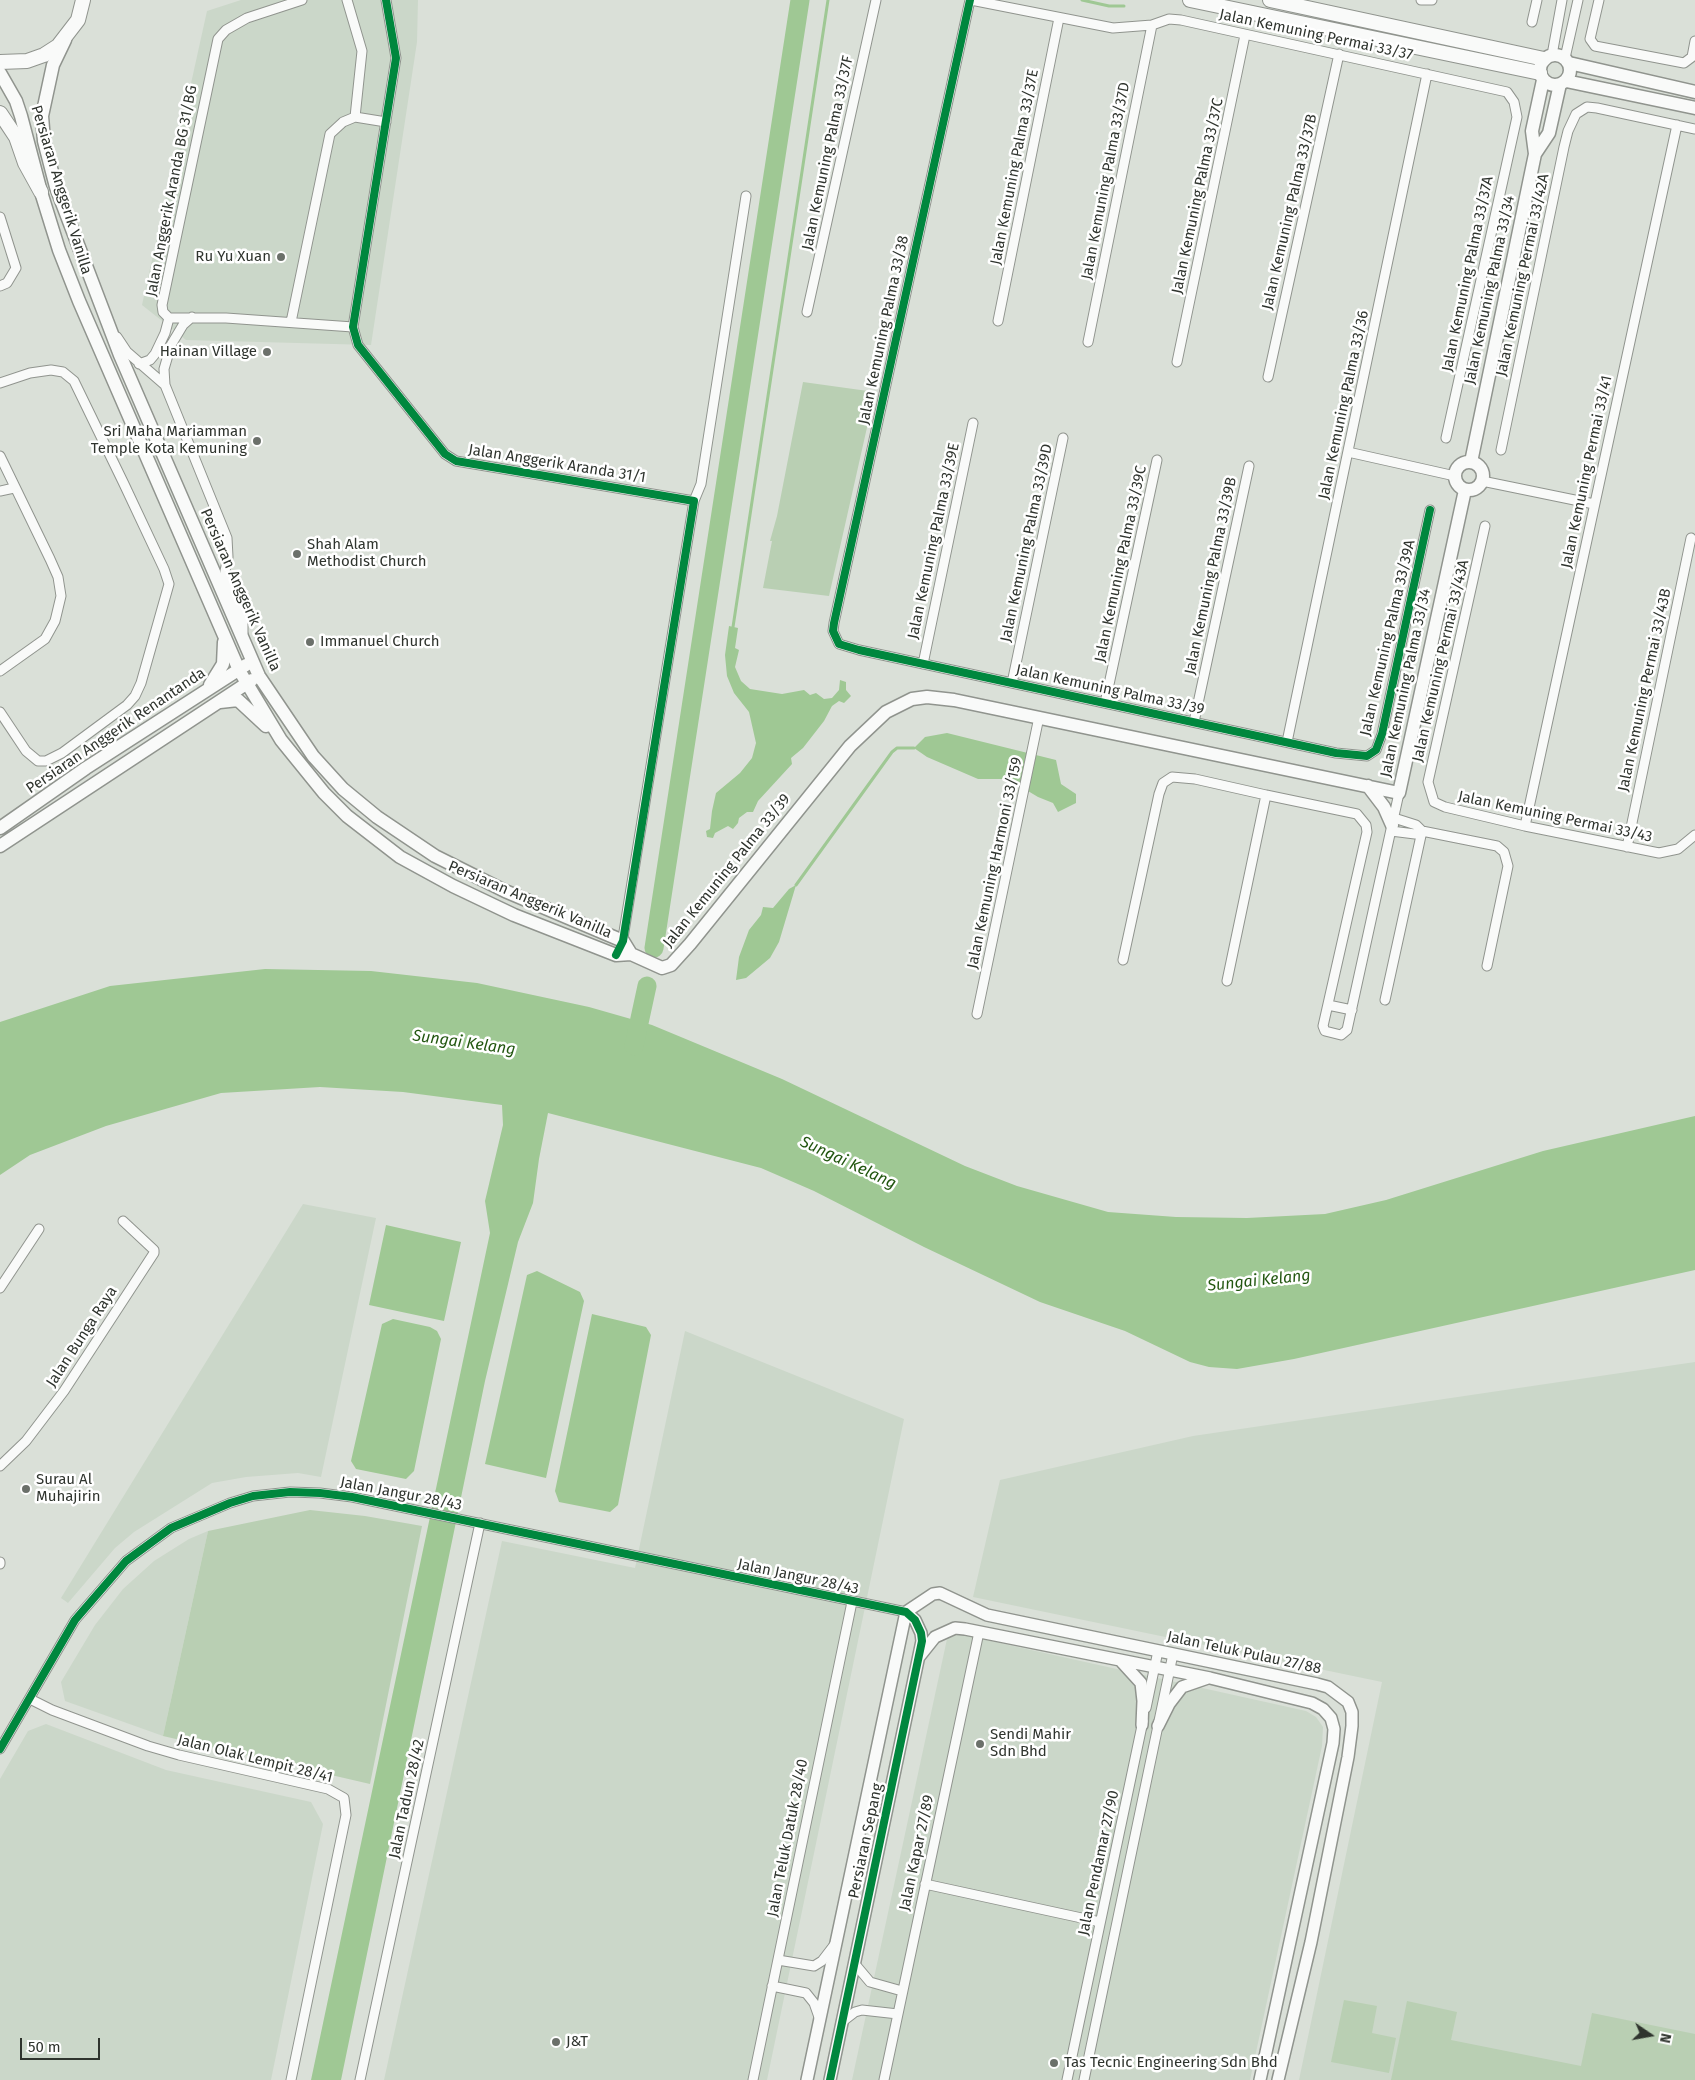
<!DOCTYPE html>
<style>
body{margin:0}
#map{position:relative;width:1695px;height:2080px;overflow:hidden;background:#dae0d8;font-family:"Fira Sans",sans-serif}
canvas{display:block}
.north{position:absolute;left:1625px;top:2010px;width:50px;height:50px;-webkit-text-stroke:4px #fff;paint-order:stroke;rotate:102deg;font-size:14px;font-weight:700;line-height:20px;text-align:center;color:#2f342e}
.north::after{content:'';display:block;margin:auto;width:18px;height:22px;background:#2f342e;clip-path:polygon(50% 0,100% 100%,50% 72%,0 100%)}
.scale{position:absolute;left:20px;top:2038px;width:80px;height:22px;box-sizing:border-box;border:2px solid #2f342e;border-top:0;padding-left:6px;font-size:15px;line-height:18px;white-space:nowrap;color:#2f342e;-webkit-text-stroke:4px #fff;paint-order:stroke}
</style>
<div id="map">
<canvas width="1695" height="2080"></canvas>
<div class="north">N</div>
<div class="scale">50 m</div>
</div>
<script>
const context = document.querySelector('canvas').getContext('2d');
context.lineJoin = 'round';
function paint(path, color) { context.fillStyle = color; context.fill(path, 'evenodd'); }
const toPath = rows => new Path2D(rows.map(r => 'M' + r).join(''));
function stroke(path, color, width, dash) { context.strokeStyle = color; context.lineWidth = width; context.lineCap = dash ? 'butt' : 'round'; context.setLineDash(dash || []); context.stroke(path); }
function drawText(font, color, halo, rows, align = 'center') {
  context.font = font + ' "Fira Sans",sans-serif'; context.lineWidth = 5; context.setLineDash([]); context.textBaseline = 'middle'; context.strokeStyle = halo; context.fillStyle = color; for (const [text, x, y, turn = 0] of rows) {
    context.save(); context.translate(x, y); context.rotate((+turn || 0) * Math.PI / 180); context.textAlign = isNaN(turn) ? turn : align; if (halo) context.strokeText(text, 0, 0); context.fillText(text, 0, 0); context.restore();
  }
}
const built = toPath([
 [241,0,418,0,417,42,371,345,186,340,142,305,207,11],
 [303,1204,376,1218,321,1477,298,1473,246,1477,212,1483,134,1532,115,1548,68,1603,61,1598],
 [685,1331,904,1419,767,2080,384,2080,502,1541,635,1568],
 [1695,1362,1695,2080,1299,2080,1382,1682,973,1597,1000,1480,1193,1436],
 [208,1531,163,1736,65,1701,61,1682,95,1625,123,1589,154,1561,189,1539],
 [959,1634,1306,1711,1316,1717,1323,1727,1322,1746,1250,2080,852,2080,947,1639],
 [46,1724,166,1770,311,1802,323,1824,271,2080,0,2080,0,1779,28,1731]
]);
const green = toPath([
 [803,382,875,392,829,596,763,588,772,541,770,541,777,516],
 [310,1510,365,1516,422,1526,370,1784,163,1736,208,1531],
 [1344,2000,1377,2006,1372,2033,1396,2038,1389,2073,1331,2062],
 [1407,2001,1457,2012,1451,2040,1581,2066,1592,2013,1695,2034,1695,2080,1391,2080]
]);
const water = toPath([
 [729,626,738,628,735,648,739,650,735,667,741,681,750,689,782,694,804,690,810,695,816,693,824,699,832,698,839,690,840,680,846,682,846,690,851,696,844,703,839,701,832,706,824,721,803,748,791,758,792,764,758,801,753,812,747,812,739,818,738,823,733,829,728,826,715,833,713,838,707,837,706,831,710,829,712,811,716,793,740,773,752,758,756,743,749,712,734,693,727,676,725,655],
 [947,733,1056,760,1061,784,1076,794,1076,803,1058,812,1053,803,1038,797,1008,779,978,779,927,757,914,748,925,737],
 [796,885,779,942,770,958,746,978,736,980,739,957,749,930,761,915,763,907,773,908,789,889],
 [265,969,371,971,477,983,589,1007,652,1025,782,1079,965,1166,1017,1186,1108,1212,1176,1217,1247,1218,1325,1214,1386,1200,1543,1151,1695,1116,1695,1270,1294,1359,1237,1369,1209,1367,1190,1362,1125,1331,1040,1302,924,1247,814,1191,761,1168,548,1113,539,1159,533,1203,518,1242,485,1381,341,2080,311,2080,490,1233,485,1201,503,1125,502,1105,403,1092,320,1087,221,1093,106,1126,30,1155,0,1175,0,1022,110,986],
 [386,1225,461,1242,444,1321,369,1305],
 [537,1271,580,1292,584,1301,546,1478,485,1464,527,1275],
 [592,1314,646,1327,651,1335,618,1505,610,1512,559,1502,555,1491],
 [393,1319,430,1327,437,1331,441,1339,414,1471,406,1479,356,1469,351,1461,382,1324]
]);
const stream = toPath([
 [1082,0,1109,6,1124,6],
 [733,627,828,0],
 [796,885,892,752,897,748,914,748]
]);
const river = toPath([
 [654,948,800,0],
 [634,1046,647,986]
]);
const minor = toPath([
 [302,0,247,18,226,30,218,39,162,305,163,312,169,318,226,318,353,327],
 [386,0,396,58,353,327,358,345,445,454,456,461,694,501,622,944],
 [970,0,834,623,833,631,839,644,859,650,1336,753,1367,756,1376,750,1382,734,1430,510],
 [971,0,1113,28,1152,25,1169,19,1181,20,1507,92,1514,102,1517,117,1446,438],
 [1421,0,1432,0],
 [1599,0,1590,39,1595,46,1684,63,1692,57,1695,41],
 [1532,22,1537,0],
 [1552,55,1562,0],
 [1565,58,1578,0],
 [355,117,386,122],
 [0,217,16,268,7,283,0,286],
 [807,312,876,0],
 [998,321,1059,18],
 [291,322,330,134,343,122,355,117,362,51,347,0],
 [117,337,127,352,165,385,227,538,228,557,225,571,226,580,243,621,243,633],
 [1088,342,1152,25],
 [1177,362,1245,35],
 [139,364,150,360,155,354,165,333,169,318],
 [1268,377,1339,54],
 [0,383,30,373,51,370,63,372,74,381,124,484,164,569,169,584,141,683,135,696,127,705,62,753,46,761,38,761,26,751,0,712],
 [165,385,164,369,171,345,183,325,192,317],
 [1501,450,1564,147,1568,131,1576,114,1587,107,1597,108,1695,129],
 [1348,452,1455,476],
 [0,456,50,559,58,577,61,596,55,621,45,639,0,671],
 [1482,481,1594,504],
 [0,491,14,488],
 [694,501,701,484,746,196],
 [1485,526,1428,782,1434,802,1445,807,1525,826,1659,853,1678,849,1695,835],
 [923,664,973,423],
 [1012,683,1063,438],
 [1105,703,1157,460],
 [1194,722,1249,466],
 [1287,742,1427,74],
 [1266,795,1357,814,1366,825,1367,832,1323,1026,1325,1031,1341,1035,1347,1030,1399,793],
 [1394,818,1416,825,1422,831],
 [1525,826,1677,125],
 [1391,831,1415,834,1422,831,1497,846,1504,852,1508,866,1487,966],
 [1627,847,1691,538],
 [1123,960,1159,794,1163,783,1172,777,1195,779,1266,795,1227,981],
 [1385,1000,1422,831],
 [1328,1005,1352,1010],
 [977,1014,1039,717],
 [0,1288,39,1229],
 [0,1466,26,1441,64,1391,154,1253,154,1250,123,1221],
 [0,1562,0,1564],
 [30,1699,52,1710,148,1746,179,1755,328,1789,344,1798,346,1815,291,2080],
 [1146,1708,1158,1651],
 [0,1749,75,1620,126,1561,171,1528,230,1503,253,1496,290,1492,320,1493,352,1497,906,1612],
 [925,1884,1100,1922],
 [778,1960,814,1966,822,1961,835,1944],
 [854,1963,870,1982,902,1991],
 [772,1986,806,1993,814,2003,820,2020],
 [842,2022,855,2012,862,2010,898,2014],
 [360,2080,480,1523],
 [753,2080,852,1602],
 [884,2080,979,1632],
 [1067,2080,1143,1721],
 [1084,2080,1173,1654]
]);
const tertiary = toPath([
 [906,1612,933,1594,940,1593,987,1615,1317,1684,1328,1687,1348,1702,1352,1712,1352,1726,1348,1757,1311,1942,1278,2080],
 [919,1657,935,1637,955,1628,965,1629,1210,1678,1312,1703,1323,1709,1331,1718,1334,1729,1333,1743,1260,2080],
 [1120,1660,1141,1683,1143,1701,1142,1725],
 [1158,1726,1169,1704,1182,1687,1208,1678],
 [807,2080,906,1612],
 [830,2080,922,1641,921,1633,915,1620,906,1612]
]);
const secondary = toPath([
 [65,40,53,65,42,116,44,141,56,187,120,355,259,676,313,756,343,789,377,817,435,856,505,891,623,941,631,954,662,968,671,965,690,944,850,746,886,712,912,699,927,697,954,700,1399,793,1465,490],
 '1540 70a15 15 0 1 1 30 0a15 15 0 1 1-30 0Z',
 [1569,63,1695,92],
 [0,73,16,101,21,116,41,192,59,250,79,301,239,670,281,740,324,793,347,816,400,857,453,886,514,915,616,955,631,954],
 [1566,81,1695,108],
 [1535,154,1549,133,1560,84],
 '1455 476a14 14 0 1 1 28 0a14 14 0 1 1-28 0Z',
 [1471,462,1535,154,1532,131,1543,80],
 [210,685,223,664,224,642],
 [220,702,238,700,266,726],
 [1368,786,1384,807,1392,825],
 [0,828,86,768,246,665],
 [0,846,252,680]
]);
const primary = toPath([
 [1190,0,1540,73],
 [1270,0,1544,59],
 [0,62,27,61,44,55,58,46,78,20,83,0],
 [0,113,16,137,25,163,41,192]
]);
const cycleway = toPath([
 [386,0,396,58,353,327,358,345,445,454,456,461,694,501,623,941,616,955],
 [970,0,834,623,833,631,839,644,859,650,1336,753,1367,756,1376,750,1382,734,1430,510],
 [0,1749,75,1620,126,1561,171,1528,230,1503,253,1496,290,1492,320,1493,352,1497,906,1612,915,1620,921,1633,922,1641,830,2080]
]);
const markers = [
 [281,257,5,"#6b706a"],
 [267,352,5,"#6b706a"],
 [257,441,5,"#6b706a"],
 [297,554,5,"#6b706a"],
 [310,642,5,"#6b706a"],
 [26,1489,5,"#6b706a"],
 [980,1744,5,"#6b706a"],
 [556,2042,5,"#6b706a"],
 [1054,2063,5,"#6b706a"]
];
const streetNames = [
 ["Jalan Kemuning Permai 33/37",1316,35,12],
 ["Jalan Kemuning Palma 33/37F",828,153,-78],
 ["Jalan Kemuning Palma 33/37E",1015,167,-79],
 ["Jalan Kemuning Palma 33/37D",1106,181,-79],
 ["Persiaran Anggerik Vanilla",61,190,73],
 ["Jalan Anggerik Aranda BG 31/BG",172,191,-79],
 ["Jalan Kemuning Palma 33/37C",1198,196,-78],
 ["Jalan Kemuning Palma 33/37B",1290,212,-77],
 ["Jalan Kemuning Palma 33/37A",1468,274,-78],
 ["Jalan Kemuning Permai 33/42A",1523,275,-78],
 ["Jalan Kemuning Palma 33/34",1490,290,-78],
 ["Jalan Kemuning Palma 33/38",884,330,-78],
 ["Jalan Kemuning Palma 33/36",1344,405,-78],
 ["Jalan Anggerik Aranda 31/1",557,464,9],
 ["Jalan Kemuning Permai 33/41",1587,472,-78],
 ["Jalan Kemuning Palma 33/39E",934,541,-78],
 ["Jalan Kemuning Palma 33/39D",1027,543,-78],
 ["Jalan Kemuning Palma 33/39C",1121,564,-78],
 ["Jalan Kemuning Palma 33/39B",1211,576,-78],
 ["Persiaran Anggerik Vanilla",240,590,66],
 ["Jalan Kemuning Palma 33/39A",1388,638,-77],
 ["Jalan Kemuning Permai 33/43A",1441,661,-77],
 ["Jalan Kemuning Palma 33/34",1406,683,-78],
 ["Jalan Kemuning Palma 33/39",1110,690,12],
 ["Jalan Kemuning Permai 33/43B",1645,690,-78],
 ["Persiaran Anggerik Renantanda",116,731,-34],
 ["Jalan Kemuning Permai 33/43",1555,817,12],
 ["Jalan Kemuning Harmoni 33/159",995,863,-78],
 ["Jalan Kemuning Palma 33/39",727,871,-51],
 ["Persiaran Anggerik Vanilla",530,900,23],
 ["Jalan Bunga Raya",82,1337,-57],
 ["Jalan Jangur 28/43",401,1494,11],
 ["Jalan Jangur 28/43",798,1577,12],
 ["Jalan Teluk Pulau 27/88",1244,1653,12],
 ["Jalan Olak Lempit 28/41",255,1759,14],
 ["Jalan Tadun 28/42",407,1799,-78],
 ["Jalan Teluk Datuk 28/40",788,1838,-79],
 ["Persiaran Sepang",866,1841,-78],
 ["Jalan Kapar 27/89",917,1853,-78],
 ["Jalan Pendamar 27/90",1099,1863,-78]
];
const poiNames = [
 ["Ru Yu Xuan",271,257,"right"],
 ["Hainan Village",257,352,"right"],
 ["Sri Maha Mariamman",247,432,"right"],
 ["Temple Kota Kemuning",247,449,"right"],
 ["Shah Alam",307,545],
 ["Methodist Church",307,562],
 ["Immanuel Church",320,642],
 ["Surau Al",36,1480],
 ["Muhajirin",36,1497],
 ["Sendi Mahir",990,1735],
 ["Sdn Bhd",990,1752],
 ["J&T",566,2042],
 ["Tas Tecnic Engineering Sdn Bhd",1064,2063]
];
const waterNames = [
 ["Sungai Kelang",464,1043,8],
 ["Sungai Kelang",848,1163,25],
 ["Sungai Kelang",1259,1281,-6]
];
paint(built, '#cbd7c9');
paint(green, '#b9cfb3');
paint(water, '#9fc894');
stroke(stream, '#9fc894', 3);
stroke(river, '#9fc894', 19);
stroke(minor, '#90948e', 11);
stroke(tertiary, '#90948e', 14);
stroke(secondary, '#90948e', 15);
stroke(primary, '#90948e', 16);
stroke(minor, '#f9faf9', 9);
stroke(tertiary, '#f9faf9', 11);
stroke(secondary, '#f9faf9', 12);
stroke(primary, '#f9faf9', 14);
stroke(cycleway, '#00873e', 8);
for (const [x, y, r, color] of markers) { const dot = new Path2D(); dot.arc(x, y, r, 0, 2 * Math.PI); context.fillStyle = color; context.fill(dot); stroke(dot, '#fff', 2); }
drawText('15px', '#2f342e', '#fff', streetNames);
drawText('15px', '#2f342e', '#fff', poiNames, 'left');
drawText('italic 16px', '#235711', '#fff', waterNames);
</script>
